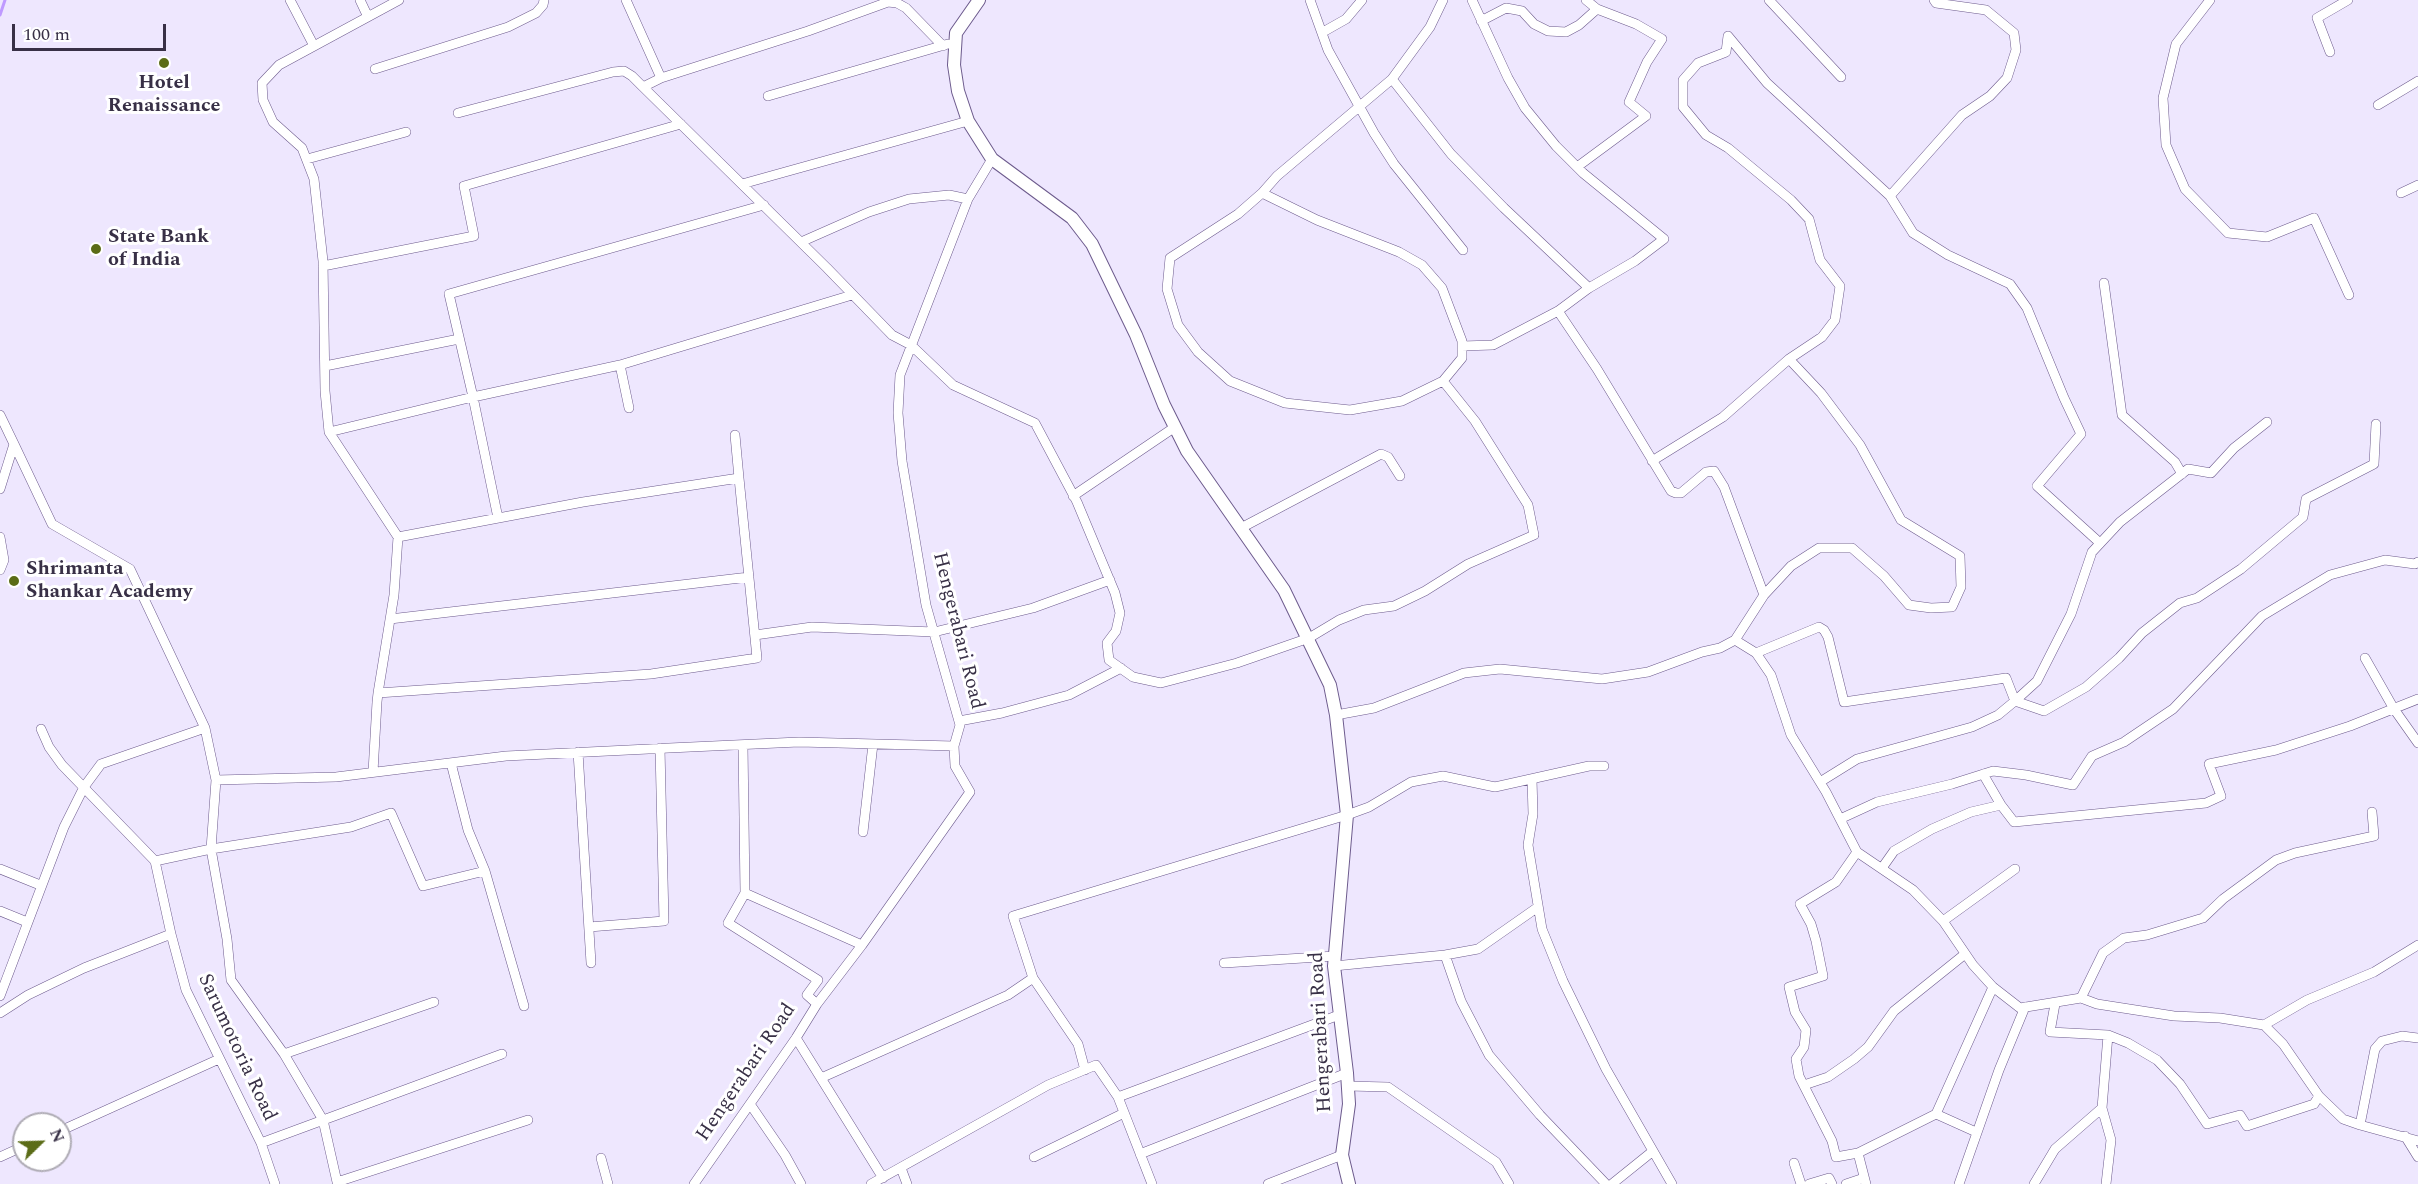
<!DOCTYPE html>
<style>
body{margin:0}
#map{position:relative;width:2418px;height:1184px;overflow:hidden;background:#eee7fe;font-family:Spectral,serif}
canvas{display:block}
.north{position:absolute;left:12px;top:1112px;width:60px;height:60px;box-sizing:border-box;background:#fff;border:2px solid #afacb5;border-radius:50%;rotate:67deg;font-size:16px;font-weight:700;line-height:24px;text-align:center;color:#383046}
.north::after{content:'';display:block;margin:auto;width:21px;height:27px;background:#5b6c17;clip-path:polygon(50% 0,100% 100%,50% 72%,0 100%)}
.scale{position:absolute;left:12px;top:24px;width:154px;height:27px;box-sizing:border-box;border:3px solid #383046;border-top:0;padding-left:8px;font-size:18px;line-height:21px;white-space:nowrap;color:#383046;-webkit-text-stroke:4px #fff;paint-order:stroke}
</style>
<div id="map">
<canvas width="2418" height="1184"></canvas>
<div class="north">N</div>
<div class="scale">100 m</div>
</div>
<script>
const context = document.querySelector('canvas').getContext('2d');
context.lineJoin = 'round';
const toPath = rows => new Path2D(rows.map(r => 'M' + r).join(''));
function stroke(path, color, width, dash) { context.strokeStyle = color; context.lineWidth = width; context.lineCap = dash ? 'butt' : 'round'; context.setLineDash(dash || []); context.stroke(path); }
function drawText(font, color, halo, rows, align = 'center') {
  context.font = font + ' Spectral,serif'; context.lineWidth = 6; context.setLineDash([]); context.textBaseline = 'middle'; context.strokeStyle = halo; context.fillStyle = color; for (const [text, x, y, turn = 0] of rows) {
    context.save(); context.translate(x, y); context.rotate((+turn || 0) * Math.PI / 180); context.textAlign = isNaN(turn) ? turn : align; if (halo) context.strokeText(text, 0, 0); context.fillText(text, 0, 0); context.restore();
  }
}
const stream = toPath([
 [0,15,5,0]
]);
const street = toPath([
 [290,0,314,46],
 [360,0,368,17],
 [626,0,661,78,643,87,827,268,892,335,911,345,953,385,1035,423,1077,502,1115,593,1120,613,1116,631,1107,643,1109,660,1133,677,1161,683,1237,663,1309,638,1339,620,1364,610,1394,606,1425,591,1468,564,1534,535,1528,505,1475,421,1443,381,1462,358,1462,341,1442,288,1422,265,1399,252,1317,220,1262,193,1277,176,1392,79,1430,27,1443,0],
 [1310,0,1328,50,1374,133,1394,164,1463,250],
 [1769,0,1841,77],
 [2210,0,2176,44,2163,98,2166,145,2185,189,2228,233,2267,237,2314,218,2349,295],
 [1481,21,1506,8,1522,11,1534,24,1548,31,1566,32,1579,25,1597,9],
 [1323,32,1346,19,1362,0],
 [2330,52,2317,18,2348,0],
 [375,69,508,27,536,13,543,5,544,0],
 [661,78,808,31,888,2,897,3,906,8,943,46],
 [1392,79,1451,154,1504,208,1589,288],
 [768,96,948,44],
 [2378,105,2418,81],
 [458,113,613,72,624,71,632,76,643,87],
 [307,159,406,132],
 [1577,167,1646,116,1629,102,1647,62,1662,39,1636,24,1597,9,1586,0],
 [742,184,968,121],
 [1262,193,1238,214,1170,258,1167,289,1178,325,1198,352,1230,381,1285,403,1350,410,1402,401,1443,381],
 [2401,193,2418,185],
 [1890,196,1913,233,1948,255,2010,284,2027,308,2064,398,2081,434,2037,486,2100,543],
 [801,242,869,212,909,199,949,195,968,199],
 [323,266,474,236,464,186,681,124],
 [2104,283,2122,415,2175,462,2182,474],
 [1558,311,1597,369,1671,491,1676,493,1681,493,1706,472,1714,471,1724,487,1764,595],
 [1462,346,1493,345,1558,311,1589,288,1635,261,1664,239,1583,173,1556,146,1525,108,1508,78,1472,0],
 [620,365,629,408],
 [325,366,459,339],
 [0,415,14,444,0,489],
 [329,432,473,397,449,294,764,205],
 [735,435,739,478],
 [14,444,52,524,130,569,205,728],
 [1652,461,1723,417,1789,359],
 [1073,496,1175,427],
 [498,518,473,397,620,365,852,295],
 [1241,528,1381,454,1388,457,1400,476],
 [0,537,4,560,0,570],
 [398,537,329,432,325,391,323,261,314,179,302,148,273,122,263,100,262,83,279,65,399,0],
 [390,619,749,577],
 [755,635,812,627,934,632,1033,608,1110,580],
 [1735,640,1764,595,1791,566,1819,548,1852,548,1884,576,1909,605,1931,608,1952,607,1961,587,1960,556,1901,520,1860,445,1821,393,1789,359,1822,337,1835,320,1840,286,1820,260,1809,219,1791,200,1728,148,1706,135,1683,107,1683,80,1698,63,1726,52,1728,36,1767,83,1890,196,1962,115,1990,96,2007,78,2016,50,2014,33,1986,10,1936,3,1934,0],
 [1756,653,1819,627,1824,630,1828,637,1844,702,2006,678,2015,701,2037,681,2071,614,2092,552,2120,522,2188,469,2211,473,2234,448,2267,422],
 [2365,658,2394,709,2418,743],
 [1336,715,1374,708,1464,673,1500,669,1602,679,1648,672,1702,652,1720,648,1735,640,1756,653,1771,675,1791,735,1826,792,1857,852,1913,890,1943,921,1973,965,1993,987,2020,1008,2081,998,2097,1004,2174,1016,2220,1018,2264,1025,2283,1044,2319,1096,2343,1119,2360,1125,2375,1049,2382,1041,2402,1036,2418,1038],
 [959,721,1002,713,1069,695,1121,668],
 [41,729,49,747,62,765,155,861],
 [743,745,745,893,862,945],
 [578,752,591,963],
 [451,763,468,830,485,871],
 [373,772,377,702,378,693,394,595,398,537,583,502,739,478,757,658,651,674,378,693],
 [1532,779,1533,814,1528,845,1542,929,1563,981,1606,1069,1672,1184],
 [216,780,211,849,351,827,391,813,423,886,485,871,524,1006],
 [1820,782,1857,759,1972,727,1998,715,2015,701,2044,711,2086,687,2119,658,2142,633,2180,603,2197,598,2241,569,2303,517,2306,499,2374,464,2376,424],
 [2001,805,2014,822,2206,803,2221,796,2209,764,2276,750,2350,726,2418,699],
 [1840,819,1877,802,1952,784,1993,771,2026,775,2073,785,2092,756,2124,742,2173,709,2262,616,2330,575,2385,560,2415,564,2418,562],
 [863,832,873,744],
 [1857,852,1836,882,1800,904,1811,924,1816,941,1823,976,1789,987,1795,1012,1806,1030,1804,1047,1796,1059,1799,1076,1832,1141,1836,1157,1858,1153],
 [1882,868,1894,851,1932,829,1971,812,2001,805,1983,774],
 [0,869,40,885],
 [745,893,728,923,818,980,807,995,817,1004],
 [0,911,27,922],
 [1943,921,2015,869],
 [589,927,664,921,660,748],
 [171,934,155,861,211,849,227,939,231,980,284,1054,434,1002],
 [1445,955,1461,1001,1489,1055,1540,1115,1606,1184],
 [1224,963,1335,956],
 [1334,966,1445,955,1478,949,1538,907],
 [1033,978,1078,1044,1085,1070],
 [0,996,64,827,84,787,101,764,205,728,216,780,336,777,506,756,669,748,799,742,954,746],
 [2081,998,2103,953,2124,938,2147,935,2203,918,2223,899,2276,860,2295,853,2374,836,2372,812],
 [2055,1004,2050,1032,2108,1035,2128,1043,2157,1060,2180,1084,2207,1124,2240,1115,2247,1126,2314,1104,2319,1096],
 [0,1013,28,995,84,968,171,934,186,990,261,1143,275,1184],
 [2264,1025,2307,1000,2374,972,2418,945],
 [796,1038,883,1178],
 [284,1054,323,1120,337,1182,528,1120],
 [821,1078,1008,995,1033,978,1013,916,1347,815,1369,807,1411,782,1443,776,1495,787,1589,766,1604,766],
 [1804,1085,1828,1077,1854,1059,1868,1047,1894,1011,1965,954],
 [1348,1086,1388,1087,1496,1162,1509,1184],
 [1118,1097,1152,1184],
 [750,1104,785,1155,801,1184],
 [1936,1114,1976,1132],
 [2360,1125,2418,1141],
 [60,1131,219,1059],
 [2405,1136,2418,1157],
 [261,1143,502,1054],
 [1140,1154,1347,1073],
 [0,1157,24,1146],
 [1034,1157,1124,1113],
 [601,1158,608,1184],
 [1794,1163,1801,1184],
 [901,1168,907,1184],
 [694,1184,796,1038,817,1004,862,945,970,792,955,766,954,746,960,725,926,605,902,461,898,413,900,375,968,199,992,159],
 [871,1184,1048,1085,1096,1065,1118,1097,1339,1015],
 [1268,1184,1342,1155],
 [1612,1184,1653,1151],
 [1809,1184,1829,1178,1832,1184],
 [1846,1184,1864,1178],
 [1866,1184,1858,1153,1936,1114,1993,987],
 [1959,1184,1999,1070,2025,1007],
 [2034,1184,2055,1149,2102,1108],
 [2106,1184,2111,1140,2102,1108,2108,1035]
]);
const secondary = toPath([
 [979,0,956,33,954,65,958,91,968,121,992,159,1072,218,1092,244,1136,335,1164,405,1187,451,1284,590,1330,685,1336,715,1347,815,1334,966,1347,1073,1349,1104,1342,1155,1349,1184]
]);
const markers = [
 [164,63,6,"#5b6c17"],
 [96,249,6,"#5b6c17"],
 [14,581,6,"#5b6c17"]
];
const poiNames = [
 ["Hotel",164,84,"center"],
 ["Renaissance",164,107,"center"],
 ["State Bank",108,238],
 ["of India",108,261],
 ["Shrimanta",26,570],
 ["Shankar Academy",26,593]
];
const streetNames = [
 ["Hengerabari Road",957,631,76],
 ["Hengerabari Road",1322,1032,-93],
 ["Sarumotoria Road",236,1048,65],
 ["Hengerabari Road",747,1073,-56]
];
stroke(stream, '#bf9aff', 3);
stroke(street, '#6d5b8d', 10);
stroke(secondary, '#6d5b8d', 14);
stroke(street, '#fff', 9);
stroke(secondary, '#fff', 12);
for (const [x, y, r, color] of markers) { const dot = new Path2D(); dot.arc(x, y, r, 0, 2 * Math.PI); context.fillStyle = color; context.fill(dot); stroke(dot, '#fff', 2); }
drawText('bold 20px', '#383046', '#fff', poiNames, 'left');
drawText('20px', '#383046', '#fff', streetNames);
</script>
